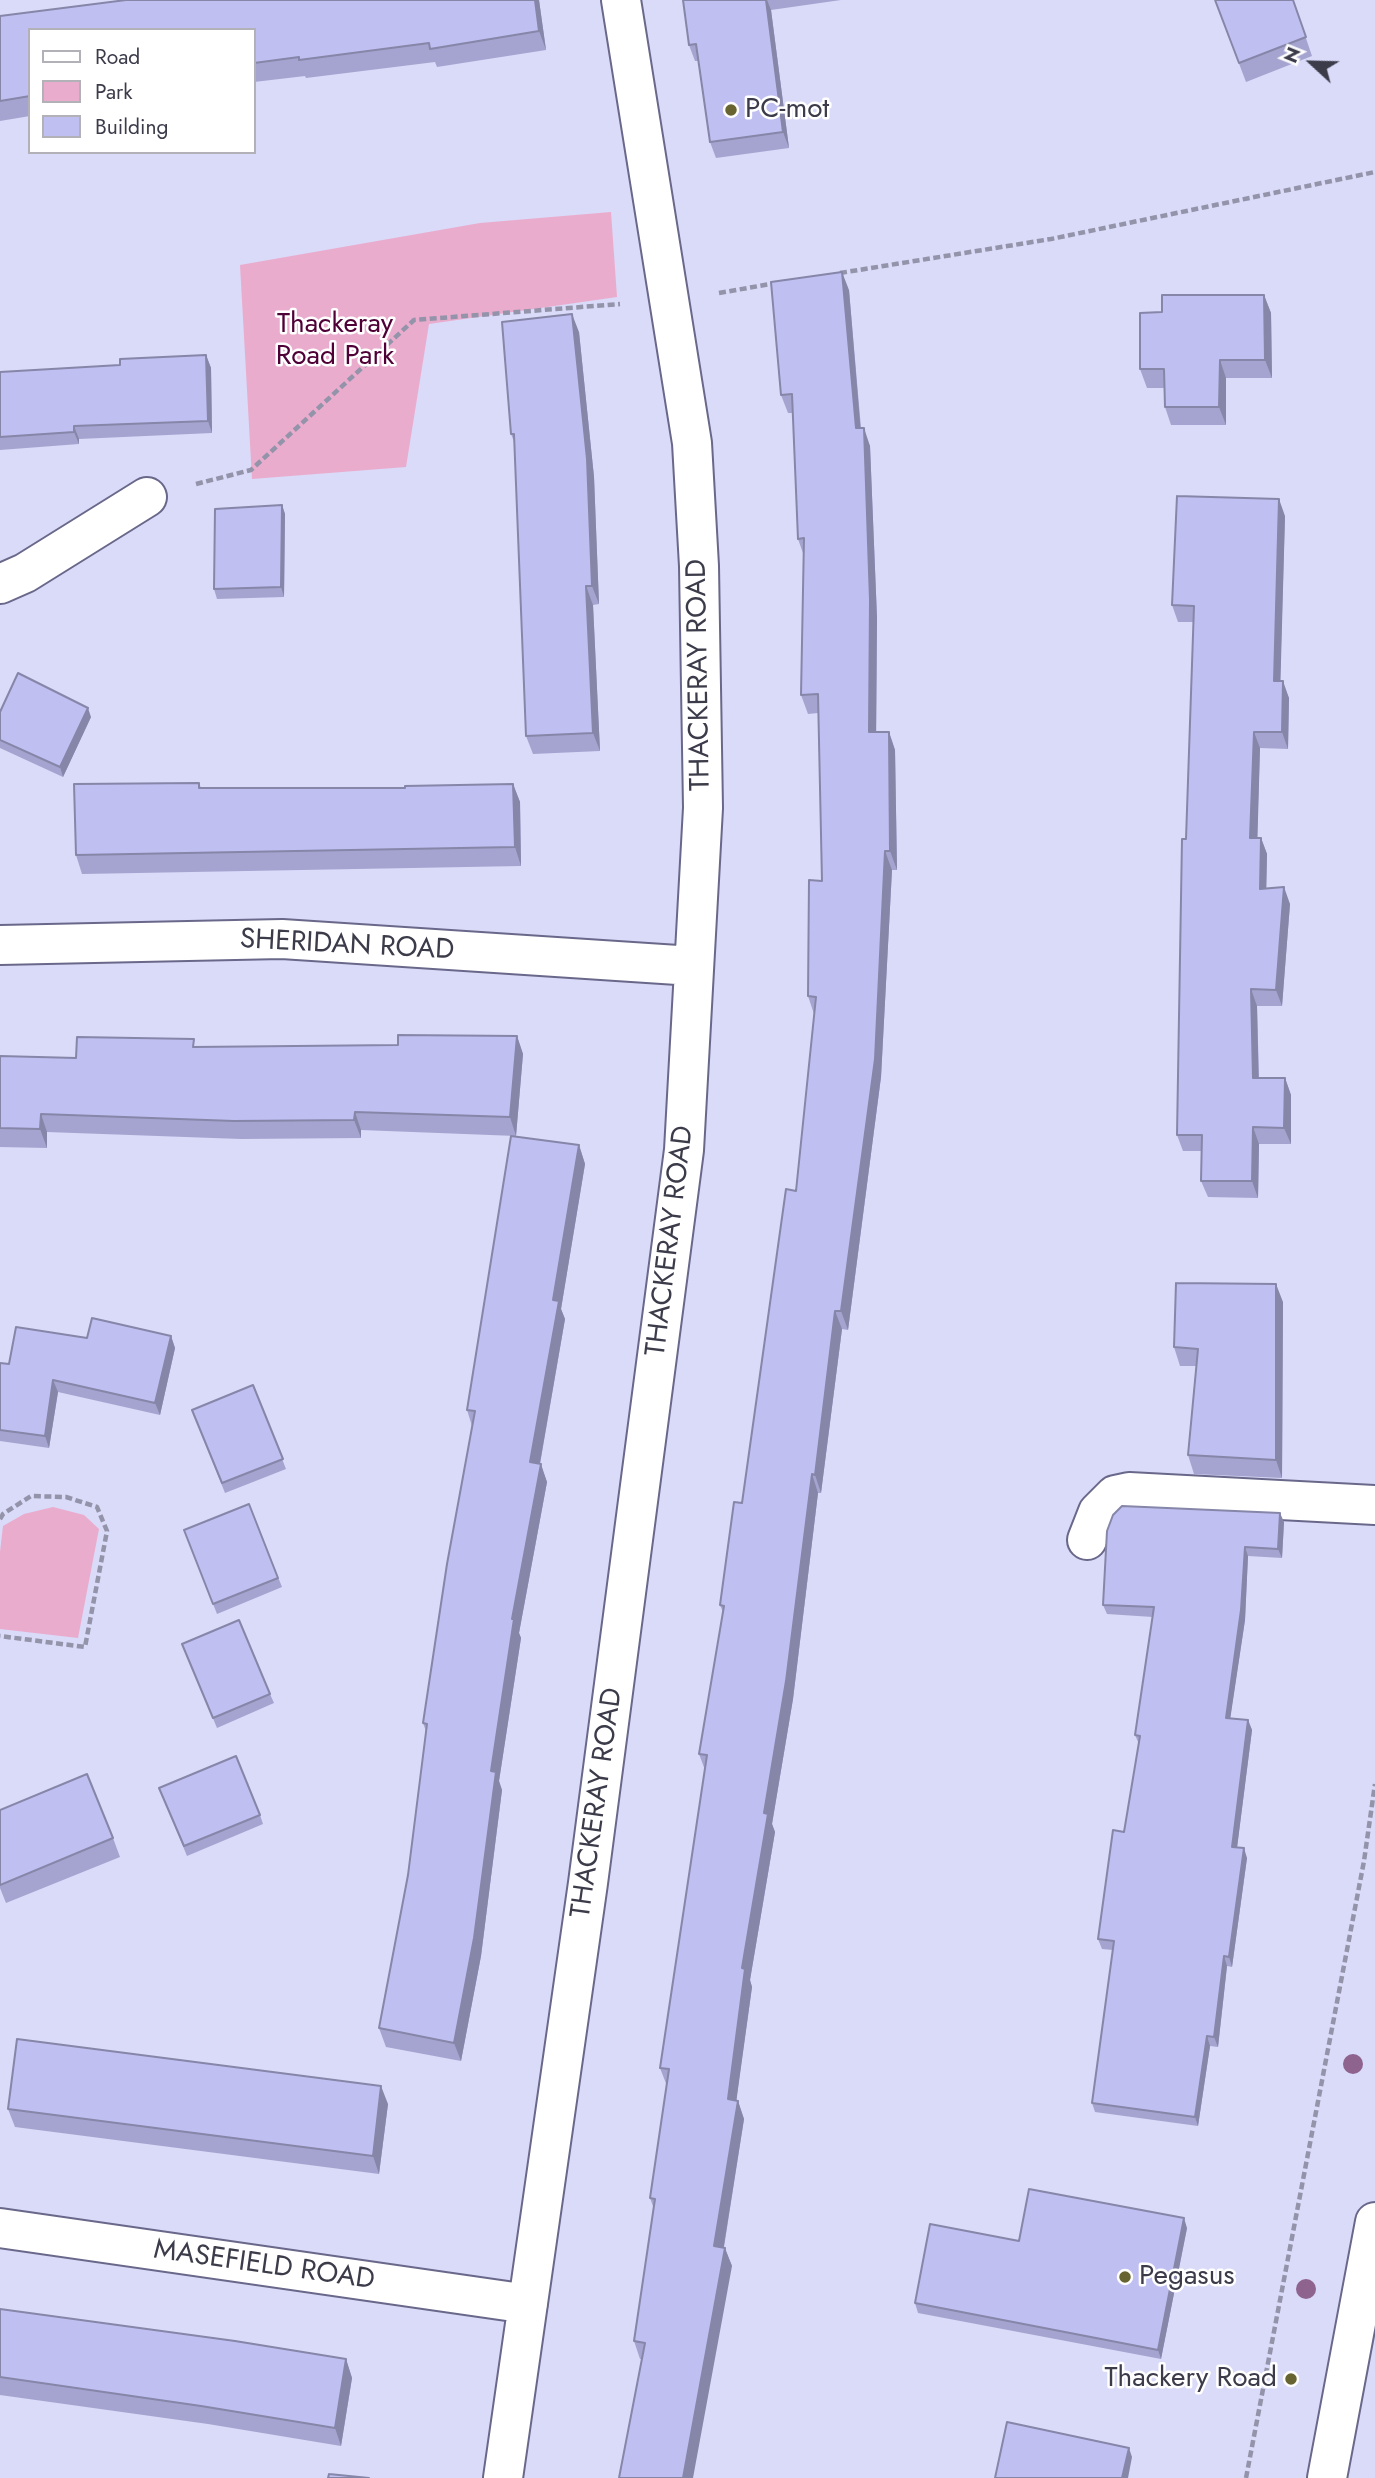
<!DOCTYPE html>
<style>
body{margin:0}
#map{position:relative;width:1375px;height:2478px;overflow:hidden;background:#dadaf9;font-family:Jost,sans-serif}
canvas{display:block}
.legend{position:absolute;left:28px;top:28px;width:228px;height:126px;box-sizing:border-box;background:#fff;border:2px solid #b1b1b7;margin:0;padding:9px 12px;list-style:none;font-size:21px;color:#3b3b4a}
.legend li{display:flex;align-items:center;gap:14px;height:35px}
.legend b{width:35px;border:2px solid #b1b1b7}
.north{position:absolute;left:1277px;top:28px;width:70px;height:70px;-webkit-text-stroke:5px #fff;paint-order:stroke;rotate:292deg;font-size:19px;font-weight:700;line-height:28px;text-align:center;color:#3b3b4a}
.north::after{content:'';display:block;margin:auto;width:24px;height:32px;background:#3b3b4a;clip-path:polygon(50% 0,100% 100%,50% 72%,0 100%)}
</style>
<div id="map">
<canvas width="1375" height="2478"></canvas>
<ul class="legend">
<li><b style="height:9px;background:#fff"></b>Road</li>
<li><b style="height:19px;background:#eaaccd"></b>Park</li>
<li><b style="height:19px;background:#c0bff2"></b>Building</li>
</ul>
<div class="north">N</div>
</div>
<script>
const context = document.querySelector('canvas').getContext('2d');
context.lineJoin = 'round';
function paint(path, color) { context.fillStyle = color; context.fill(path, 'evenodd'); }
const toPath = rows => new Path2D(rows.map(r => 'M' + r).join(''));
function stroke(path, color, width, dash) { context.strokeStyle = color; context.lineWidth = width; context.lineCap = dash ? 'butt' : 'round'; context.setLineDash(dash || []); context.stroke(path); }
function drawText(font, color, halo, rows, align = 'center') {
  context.font = font + ' Jost,sans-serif'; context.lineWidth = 5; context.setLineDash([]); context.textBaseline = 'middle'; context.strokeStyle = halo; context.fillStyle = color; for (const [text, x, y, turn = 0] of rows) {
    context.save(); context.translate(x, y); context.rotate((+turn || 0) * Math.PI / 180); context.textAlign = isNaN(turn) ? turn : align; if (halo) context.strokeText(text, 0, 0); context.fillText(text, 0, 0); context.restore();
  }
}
const green = toPath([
 [611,212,617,297,429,324,406,467,252,479,240,265,480,223],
 [53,1507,84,1515,99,1529,78,1638,0,1629,0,1552,3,1526,24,1514]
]);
const path = toPath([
 [840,273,1051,239,1375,172],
 [719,293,776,283],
 [196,484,251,470,414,320,620,304],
 [0,1519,3,1514,31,1496,66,1497,97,1507,107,1531,85,1647,0,1636],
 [1246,2478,1364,1861,1375,1784]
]);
const minor = toPath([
 [0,584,25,573,147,497],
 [0,945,282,939,693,966],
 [1087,1540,1098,1512,1115,1495,1129,1492,1375,1505],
 [0,2228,528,2304],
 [503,2478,588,1883,684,1150,703,808,699,566,692,443,621,0]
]);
const major = toPath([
 [1327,2478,1375,2222]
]);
const trees = [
 [1353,2064],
 [1306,2289]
];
const wall = toPath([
 [539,0,546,50,437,67,435,62,306,78,305,76,254,82,254,30,30,30,30,116,0,121,0,16],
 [683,0,841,0,771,10,789,148,716,158,710,142,698,61,695,61,689,45],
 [1215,0,1293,0,1312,56,1246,82],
 [849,290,861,428,870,446,877,618,876,732,889,732,895,750,897,870,892,870,881,1077,848,1330,842,1329,821,1493,818,1493,793,1699,772,1824,775,1832,750,1980,752,1987,736,2101,738,2101,744,2119,724,2247,732,2266,642,2359,640,2359,634,2341,654,2209,650,2198,667,2086,660,2068,705,1770,699,1754,723,1612,720,1605,742,1503,796,1191,814,1014,808,996,822,881,818,713,808,714,801,695,804,556,798,539,793,413,788,413,781,395],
 [1264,295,1271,313,1272,378,1226,378,1226,425,1171,425,1165,407,1165,388,1147,388,1140,369,1162,312],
 [579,332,594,477,599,604,593,605,600,751,533,754,526,736,515,444,511,434],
 [206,355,211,368,212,433,79,439,79,444,0,450,0,372,120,365],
 [282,505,285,514,284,597,217,599,214,589],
 [1285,516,1280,681,1289,698,1288,749,1260,748,1257,838,1261,838,1267,854,1266,888,1290,904,1282,1006,1257,1006,1259,1078,1285,1078,1291,1095,1291,1144,1259,1144,1258,1198,1208,1197,1201,1181,1202,1151,1183,1151,1177,1135,1194,622,1178,622,1172,605],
 [0,712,91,717,63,777,0,748],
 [199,783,201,788,405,788,513,784,520,802,521,866,82,874,76,855],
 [517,1036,523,1054,516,1136,361,1130,361,1138,241,1139,47,1132,47,1148,0,1147,0,1056,76,1058,197,1047,398,1045],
 [579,1145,585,1164,561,1309,565,1319,540,1464,547,1482,519,1633,521,1638,499,1781,502,1790,481,1956,461,2061,386,2047,379,2028,408,1875,426,1731,423,1723,472,1426,467,1410],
 [1283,1302,1282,1478,1194,1474,1188,1455,1196,1366,1180,1366,1174,1347],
 [171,1336,175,1348,160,1415,58,1392,49,1448,0,1441,0,1363,9,1364,87,1338],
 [253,1385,286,1469,225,1493,192,1410],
 [249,1504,282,1587,217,1614,184,1530],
 [1284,1522,1282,1558,1248,1556,1245,1620,1230,1718,1248,1720,1252,1730,1237,1847,1247,1858,1232,1967,1227,1966,1218,2047,1210,2046,1198,2126,1095,2112,1092,2103,1113,1950,1102,1949,1098,1939,1124,1832,1139,1744,1135,1735,1153,1617,1107,1614,1103,1605],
 [182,1644,270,1694,274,1703,217,1728],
 [163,1798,260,1815,263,1824,187,1856],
 [0,1810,113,1838,120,1857,6,1903,0,1888],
 [388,2104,379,2174,15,2127,8,2109],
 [1187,2228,1161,2359,918,2313,915,2303,1019,2241],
 [0,2309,346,2359,352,2378,341,2446,208,2424,0,2395]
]);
const shadedWall = toPath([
 [535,0,539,0,546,50,539,31],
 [766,0,767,0,771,10,789,148,783,132],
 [842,272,849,290,862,446,856,428],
 [1264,295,1271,313,1272,378,1265,360],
 [572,314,579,332,594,477,599,604,592,586],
 [206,355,211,368,212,433,208,421],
 [1220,360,1226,378,1226,425,1219,407],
 [74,426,79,439,79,444,74,432],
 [864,428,870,446,877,618,876,750,869,732],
 [1279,499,1285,516,1280,698,1274,681],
 [282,505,285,514,284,597,281,587],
 [586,586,593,605,600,751,593,733],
 [1283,681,1289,698,1288,749,1282,732],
 [88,708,91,717,63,777,60,767],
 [889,732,895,750,897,870,890,851],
 [1254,732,1260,748,1257,854,1250,838],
 [513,784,520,802,521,866,515,847],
 [1261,838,1267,854,1266,905,1260,889],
 [885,851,892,870,881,1077,848,1330,841,1311],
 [1284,887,1290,904,1282,1006,1276,990],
 [1251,989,1257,1006,1259,1094,1253,1078],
 [517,1036,523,1054,516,1136,510,1117],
 [1285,1078,1291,1095,1291,1144,1284,1128],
 [355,1112,361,1130,361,1138,354,1120],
 [41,1114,47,1132,47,1148,40,1129],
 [1253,1127,1259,1144,1258,1198,1252,1181],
 [579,1145,585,1164,561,1309,565,1319,537,1480,530,1462,553,1300],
 [1276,1284,1283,1302,1282,1478,1276,1460],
 [835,1311,842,1329,821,1493,815,1475],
 [171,1336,175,1348,160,1415,155,1403],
 [53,1380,58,1392,49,1448,45,1436],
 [541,1464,547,1482,519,1633,521,1638,499,1781,502,1790,481,1956,461,2061,454,2043,512,1619],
 [812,1474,818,1493,793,1699,772,1824,775,1832,750,1980,752,1987,734,2118,728,2099,742,1968],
 [1280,1513,1284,1522,1282,1558,1278,1549],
 [1245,1547,1248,1556,1245,1620,1229,1727,1226,1718],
 [1248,1720,1252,1730,1236,1856,1232,1847],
 [1244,1848,1247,1858,1232,1967,1229,1957],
 [1224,1956,1227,1966,1218,2047,1214,2037],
 [1207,2036,1210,2046,1198,2126,1195,2117],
 [381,2086,388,2104,379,2174,373,2156],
 [738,2101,744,2119,721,2264,714,2246],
 [1184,2218,1187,2228,1161,2359,1158,2350],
 [725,2248,732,2266,693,2478,683,2478],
 [346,2359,352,2378,341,2446,335,2428],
 [1129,2448,1132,2457,1128,2478,1122,2478]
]);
const building = toPath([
 [126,0,535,0,539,31,430,49,429,43,299,60,299,57,254,63,254,30,30,30,30,96,0,101,0,16,126,0],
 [683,0,766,0,783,132,710,142,696,44,689,45,683,0],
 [1215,0,1293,0,1306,37,1239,63,1215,0],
 [842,272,856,428,864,428,870,600,869,732,889,732,890,851,885,851,875,1059,841,1311,835,1311,815,1475,812,1474,786,1681,764,1813,768,1814,742,1968,745,1969,728,2099,738,2101,714,2246,725,2248,683,2478,619,2478,645,2343,634,2341,655,2199,650,2198,669,2069,660,2068,707,1755,699,1754,724,1606,720,1605,734,1502,742,1503,786,1189,796,1191,816,997,808,996,809,880,822,881,818,694,801,695,804,538,798,539,792,394,781,395,771,282,842,272],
 [1162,295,1264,295,1265,360,1220,360,1219,407,1165,407,1164,369,1140,369,1140,313,1162,312,1162,295],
 [572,314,587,459,592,586,586,586,593,733,526,736,514,434,511,434,502,322,572,314],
 [206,355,208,421,74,426,74,432,0,437,0,372,120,365,120,359,206,355],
 [1177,496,1279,499,1274,681,1283,681,1282,732,1254,732,1250,838,1261,838,1260,889,1284,887,1276,990,1251,989,1253,1078,1285,1078,1284,1128,1253,1127,1252,1181,1201,1181,1202,1135,1177,1135,1182,839,1186,839,1194,606,1172,605,1177,496],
 [282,505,281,587,214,589,215,509,282,505],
 [18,673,88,708,60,767,0,740,0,712,18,673],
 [199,783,199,788,405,788,405,786,513,784,515,847,76,855,74,784,199,783],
 [398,1035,517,1036,510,1117,355,1112,354,1120,234,1121,41,1114,40,1129,0,1128,0,1056,76,1058,77,1037,194,1039,193,1047,398,1045,398,1035],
 [511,1136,579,1145,553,1300,559,1301,530,1462,541,1464,512,1619,514,1619,491,1771,496,1772,474,1938,454,2043,379,2028,408,1875,427,1724,423,1723,447,1564,475,1411,467,1410,511,1136],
 [1176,1283,1276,1284,1276,1460,1188,1455,1198,1349,1174,1347,1176,1283],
 [92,1318,171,1336,155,1403,53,1380,45,1436,0,1430,0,1363,9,1364,16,1327,87,1338,92,1318],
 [253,1385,283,1459,222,1483,192,1410,253,1385],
 [249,1504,278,1578,213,1604,184,1530,249,1504],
 [1122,1506,1280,1513,1278,1549,1245,1547,1241,1610,1226,1718,1248,1720,1232,1847,1244,1848,1229,1957,1224,1956,1214,2037,1207,2036,1195,2117,1092,2103,1114,1941,1098,1939,1113,1830,1124,1832,1140,1736,1135,1735,1154,1607,1103,1605,1107,1531,1113,1515,1122,1506],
 [239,1620,270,1694,213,1718,182,1644,239,1620],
 [236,1756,260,1815,184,1846,159,1788,236,1756],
 [87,1774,113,1838,0,1885,0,1810,87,1774],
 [17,2039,381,2086,373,2156,8,2109,17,2039],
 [1029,2189,1184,2218,1158,2350,915,2303,930,2224,1019,2241,1029,2189],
 [0,2309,235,2341,346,2359,335,2428,201,2406,0,2377,0,2309],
 [1007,2422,1129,2448,1122,2478,995,2478,1007,2422],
 [329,2474,369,2478,328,2478,329,2474]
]);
const markers = [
 [731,110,7,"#676431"],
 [1125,2277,7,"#676431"],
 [1291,2379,7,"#676431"]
];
const poiNames = [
 ["PC-mot",745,110],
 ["Pegasus",1139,2277],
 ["Thackery Road",1277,2379,"right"]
];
const parkNames = [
 ["Thackeray",335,325],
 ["Road Park",335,357]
];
const streetNames = [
 ["THACKERAY ROAD",700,675,-91],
 ["SHERIDAN ROAD",347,946,3],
 ["THACKERAY ROAD",671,1241,-83],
 ["THACKERAY ROAD",598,1803,-82],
 ["MASEFIELD ROAD",264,2266,8]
];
paint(green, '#eaaccd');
stroke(minor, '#69688a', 42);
stroke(major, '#69688a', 42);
stroke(path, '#9393aa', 4.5, [7, 3.5]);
stroke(minor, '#fff', 38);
stroke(major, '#fff', 38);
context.fillStyle = '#8e638e';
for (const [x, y] of trees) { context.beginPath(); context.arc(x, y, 10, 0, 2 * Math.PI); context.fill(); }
paint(wall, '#a5a4d0');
paint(shadedWall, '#8686a9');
paint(building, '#c0bff2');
stroke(building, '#8686a9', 2);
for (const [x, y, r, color] of markers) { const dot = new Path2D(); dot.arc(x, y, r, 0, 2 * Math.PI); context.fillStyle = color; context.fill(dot); stroke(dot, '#fff', 2.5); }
drawText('28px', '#3b3b4a', '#fff', poiNames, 'left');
drawText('28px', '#4f0137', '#fff', parkNames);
drawText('28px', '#3b3b4a', '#fff', streetNames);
</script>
